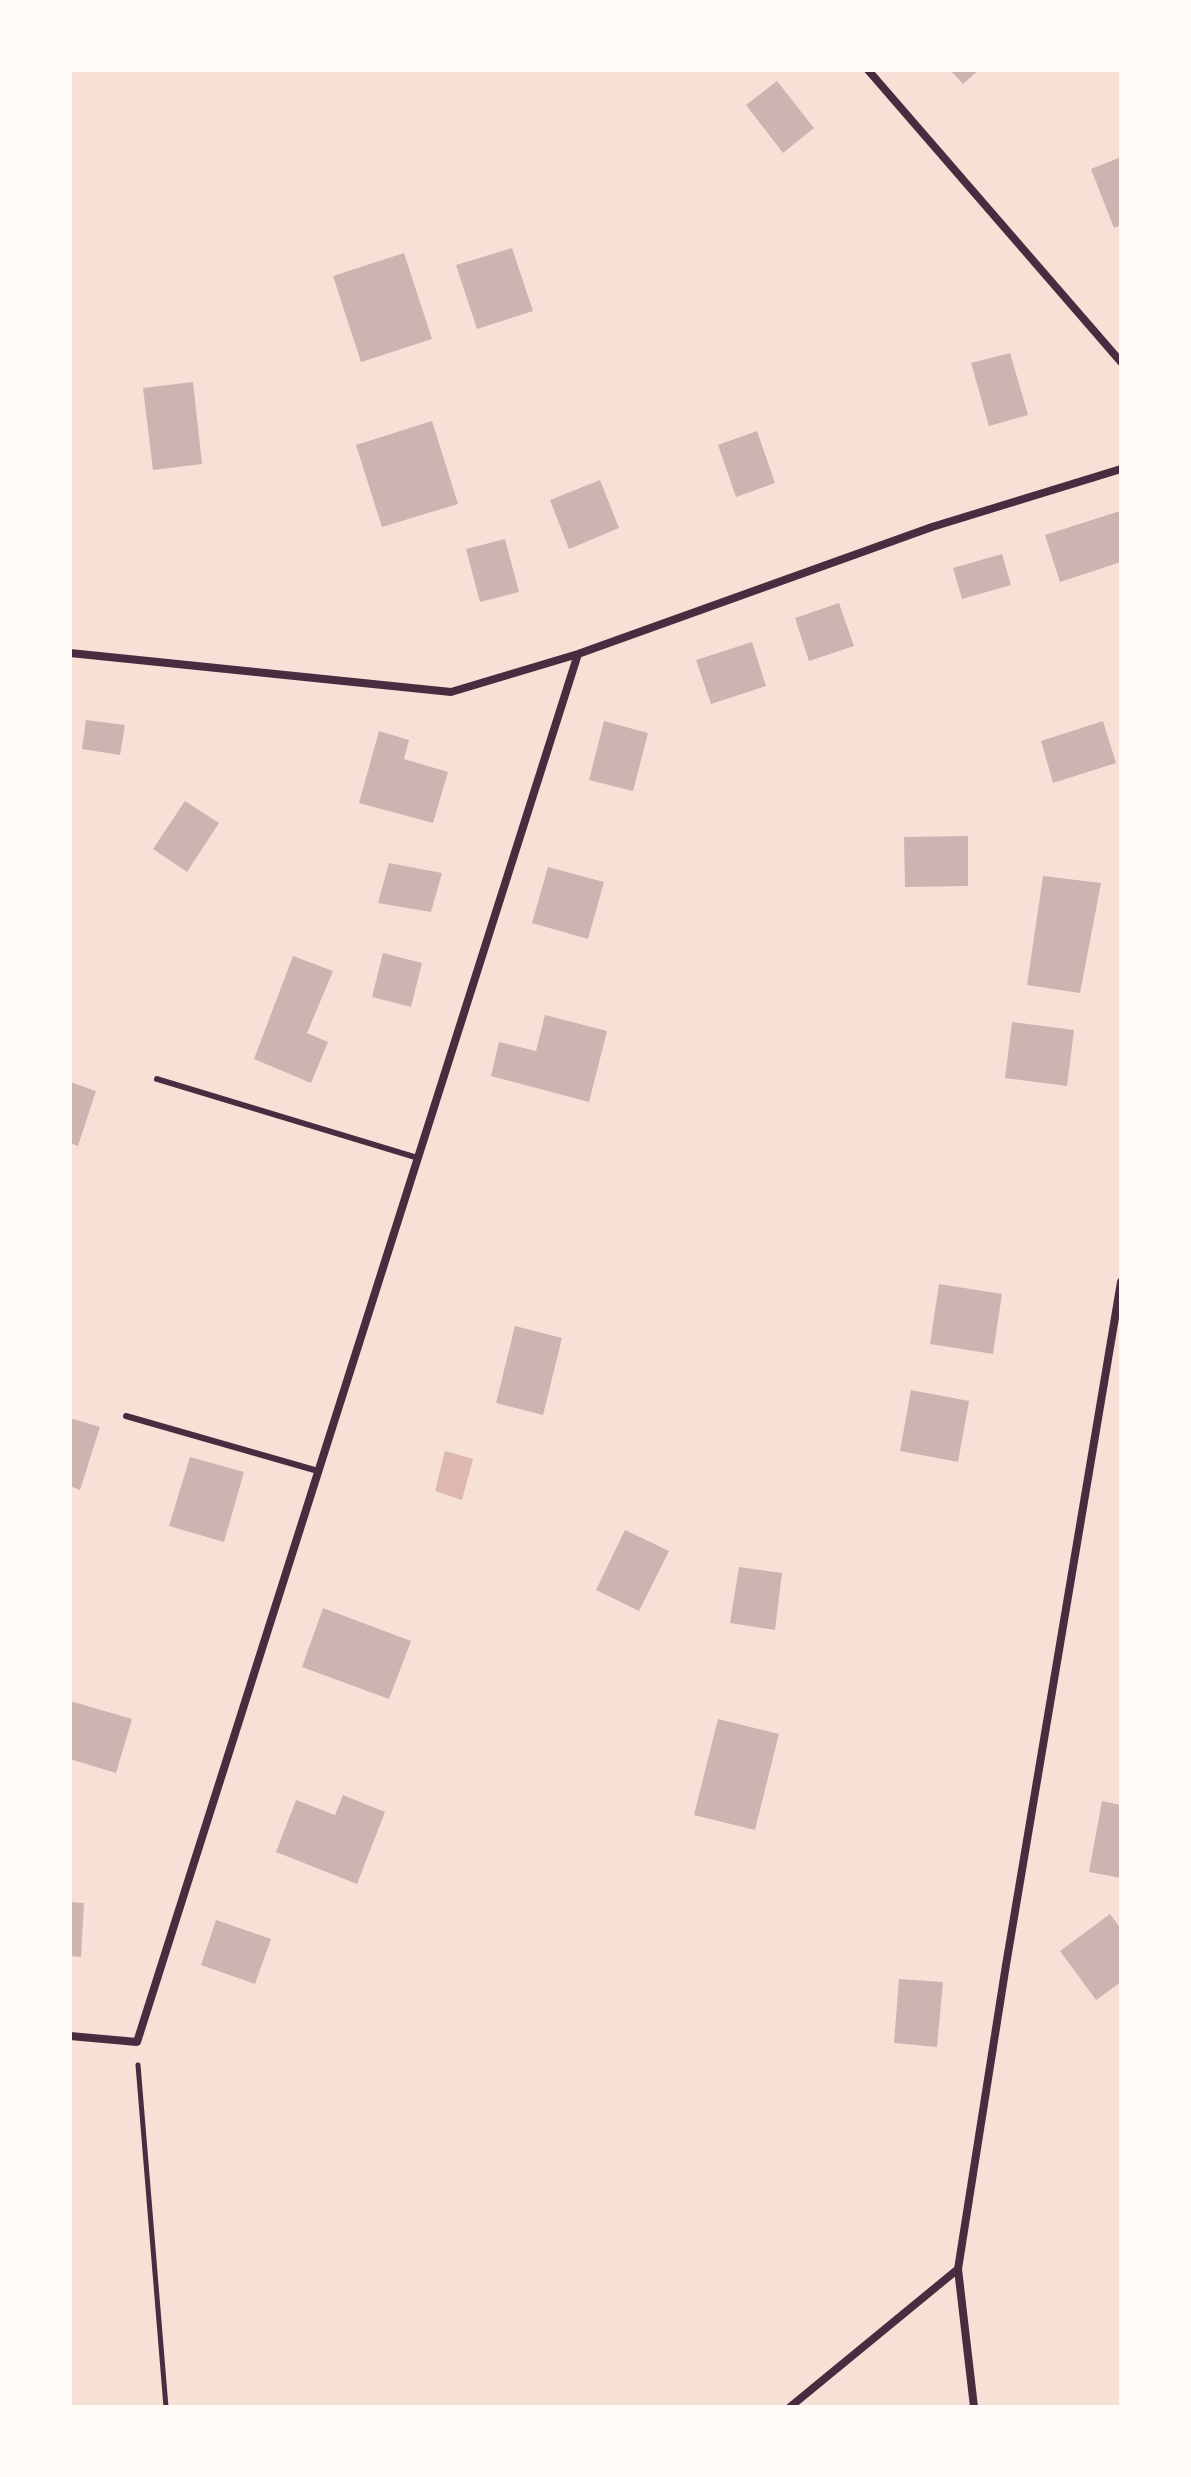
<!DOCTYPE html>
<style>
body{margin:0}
#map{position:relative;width:1191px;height:2477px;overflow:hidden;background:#f7e1d7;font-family:"Noto Sans",sans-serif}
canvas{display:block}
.frame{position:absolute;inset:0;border:72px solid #fffaf5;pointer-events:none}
</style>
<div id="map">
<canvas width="1191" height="2477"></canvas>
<div class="frame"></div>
</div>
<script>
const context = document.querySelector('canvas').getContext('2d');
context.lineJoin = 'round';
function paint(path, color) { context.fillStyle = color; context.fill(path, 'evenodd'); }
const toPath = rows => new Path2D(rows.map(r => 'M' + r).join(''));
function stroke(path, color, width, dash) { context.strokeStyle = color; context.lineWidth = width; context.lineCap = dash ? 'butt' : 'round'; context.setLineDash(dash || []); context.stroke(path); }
const water = toPath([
 [445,1451,473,1459,462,1500,435,1491]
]);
const building = toPath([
 [950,70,979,70,963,84],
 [777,81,814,128,783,153,746,105],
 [1121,157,1121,225,1114,228,1091,169],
 [512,248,533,311,477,329,456,265],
 [404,253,432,339,361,362,333,276],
 [1010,353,1028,415,989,426,971,363],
 [193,382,202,464,153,470,143,388],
 [432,421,458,504,382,527,356,445],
 [757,431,775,483,736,497,718,445],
 [600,480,619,528,569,549,550,500],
 [1120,511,1121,562,1060,582,1045,535],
 [505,539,519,592,480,602,466,549],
 [1002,554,1011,585,962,599,953,568],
 [839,603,854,646,809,661,795,618],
 [752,642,766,686,711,704,696,660],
 [86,720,125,725,120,755,82,749],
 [604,721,648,733,633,791,589,780],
 [1103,721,1116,763,1053,783,1041,741],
 [379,731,409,740,404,759,448,772,433,823,359,803],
 [185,801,219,823,187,872,153,849],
 [968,836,968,886,905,887,904,837],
 [389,863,442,873,431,912,378,903],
 [548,867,604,882,588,939,532,923],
 [1043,876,1101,883,1080,993,1027,985],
 [383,953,422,963,411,1007,372,997],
 [293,956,333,971,307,1033,328,1042,311,1083,254,1059],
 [545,1015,607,1031,589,1102,491,1076,499,1042,536,1051],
 [1012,1022,1074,1030,1067,1086,1005,1078],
 [70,1082,96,1091,78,1146,70,1143],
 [939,1284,1002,1294,993,1354,930,1344],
 [515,1326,562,1338,543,1415,496,1403],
 [911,1390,969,1401,958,1462,900,1451],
 [70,1418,100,1427,80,1490,70,1486],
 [190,1457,244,1472,224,1542,169,1526],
 [625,1530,669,1551,639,1611,596,1590],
 [739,1567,782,1573,775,1630,730,1623],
 [323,1608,411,1641,389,1699,302,1667],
 [70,1701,132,1719,116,1773,70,1759],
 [718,1719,779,1734,755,1830,694,1815],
 [343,1795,385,1812,357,1884,276,1852,296,1800,335,1815],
 [1102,1801,1121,1805,1121,1878,1089,1872],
 [70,1902,84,1903,81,1957,70,1956],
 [1110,1914,1121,1929,1121,1982,1096,2000,1060,1951],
 [216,1920,271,1939,255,1984,201,1965],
 [899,1979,943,1982,937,2047,894,2043]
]);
const path = toPath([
 [138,2065,166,2407]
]);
const service = toPath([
 [157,1079,418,1158],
 [126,1416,318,1471]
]);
const minor = toPath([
 [868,70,1121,362],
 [70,653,451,692,578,654,932,527,1121,469],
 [70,2036,137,2042,578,654],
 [790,2407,958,2269],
 [974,2407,958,2269,1006,1965,1121,1282]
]);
paint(water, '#dcb8b0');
paint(building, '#ccb4b1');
stroke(path, '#4a2c40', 5);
stroke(service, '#4a2c40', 6);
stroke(minor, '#4a2c40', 8);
</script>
